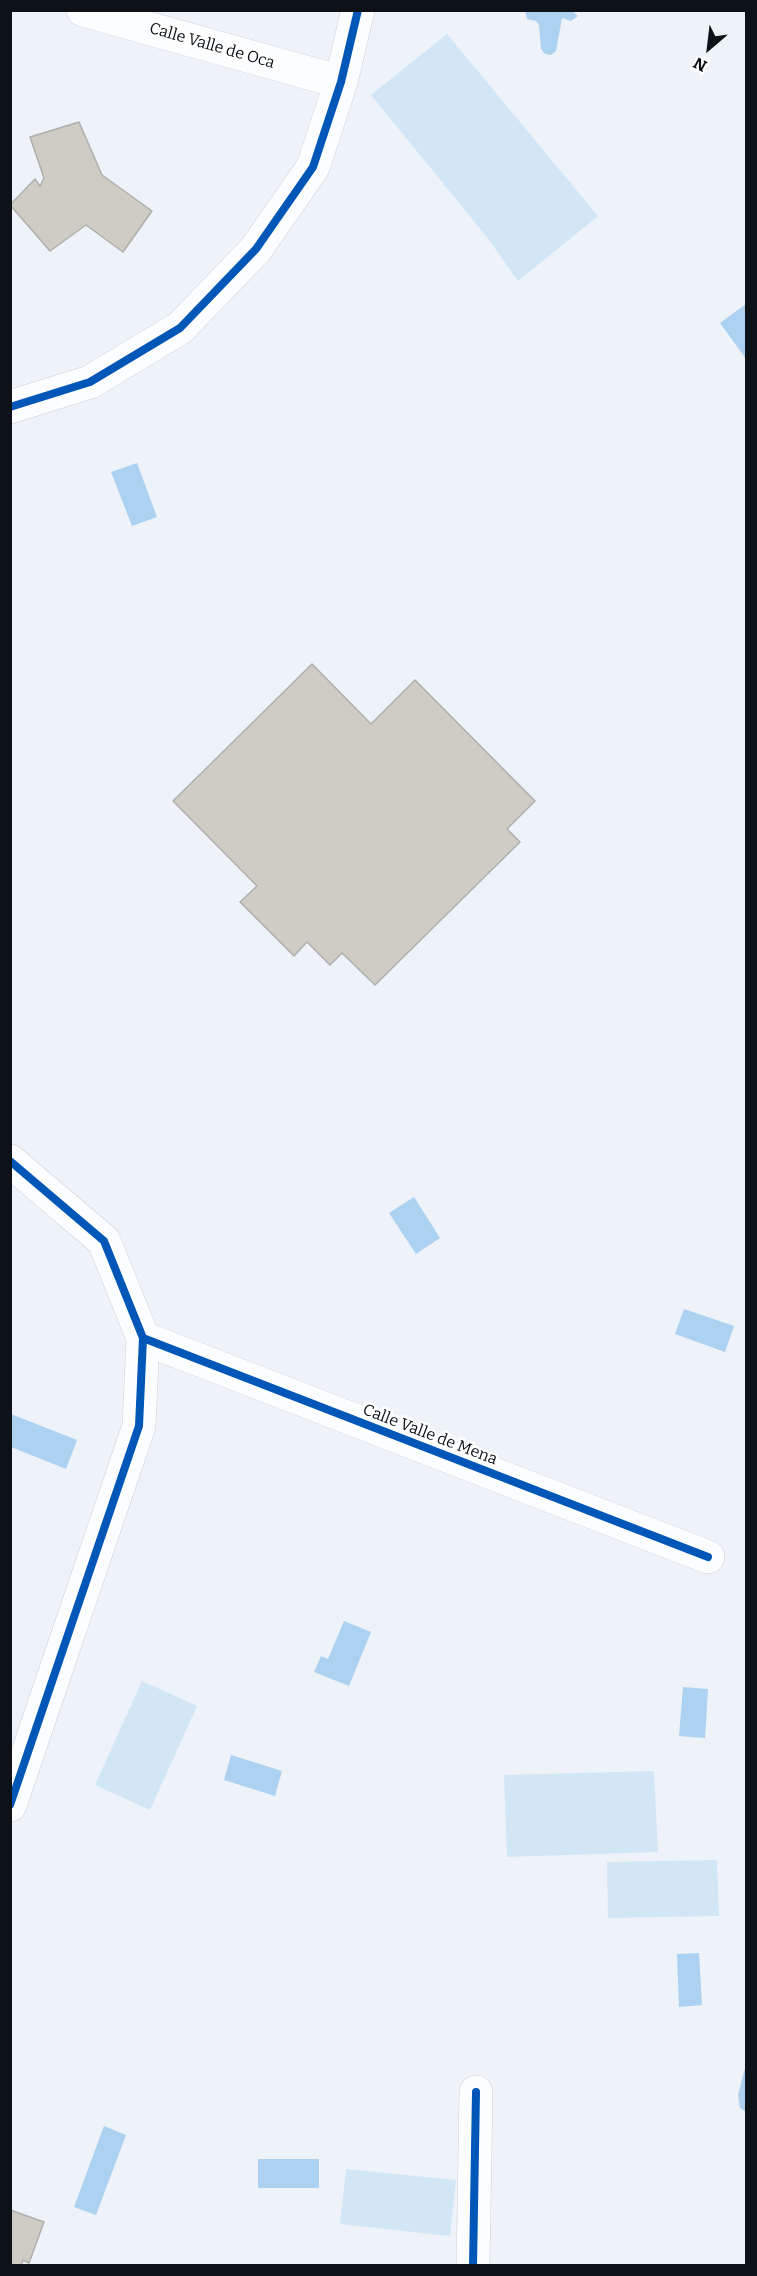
<!DOCTYPE html>
<style>
body{margin:0}
#map{position:relative;width:757px;height:2276px;overflow:hidden;background:#edf3f8;font-family:Bitter,serif}
canvas{display:block}
.frame{position:absolute;inset:0;border:12px solid #0c1217;pointer-events:none}
.north{position:absolute;left:679px;top:18px;width:60px;height:60px;-webkit-text-stroke:4px #fff;paint-order:stroke;rotate:208deg;font-size:16px;font-weight:700;line-height:24px;text-align:center;color:#0c1217}
.north::after{content:'';display:block;margin:auto;width:21px;height:27px;background:#0c1217;clip-path:polygon(50% 0,100% 100%,50% 72%,0 100%)}
</style>
<div id="map">
<canvas width="757" height="2276"></canvas>
<div class="frame"></div>
<div class="north">N</div>
</div>
<script>
const context = document.querySelector('canvas').getContext('2d');
context.lineJoin = 'round';
function paint(path, color) { context.fillStyle = color; context.fill(path, 'evenodd'); }
const toPath = rows => new Path2D(rows.map(r => 'M' + r).join(''));
function stroke(path, color, width, dash) { context.strokeStyle = color; context.lineWidth = width; context.lineCap = dash ? 'butt' : 'round'; context.setLineDash(dash || []); context.stroke(path); }
function drawText(font, color, halo, rows, align = 'center') {
  context.font = font + ' Bitter,serif'; context.lineWidth = 5; context.setLineDash([]); context.textBaseline = 'middle'; context.strokeStyle = halo; context.fillStyle = color; for (const [text, x, y, turn = 0] of rows) {
    context.save(); context.translate(x, y); context.rotate((+turn || 0) * Math.PI / 180); context.textAlign = isNaN(turn) ? turn : align; if (halo) context.strokeText(text, 0, 0); context.fillText(text, 0, 0); context.restore();
  }
}
const green = toPath([
 [447,34,598,216,518,281,486,236,371,95],
 [142,1681,197,1706,150,1810,95,1785],
 [654,1771,658,1852,507,1857,504,1775],
 [717,1860,719,1916,608,1918,607,1862],
 [346,2169,456,2180,450,2236,340,2224]
]);
const water = toPath([
 [525,11,572,11,578,16,571,21,562,18,556,51,551,55,545,54,541,49,539,25,536,21,527,19],
 [746,304,746,359,720,323],
 [137,463,157,517,132,526,111,472],
 [414,1197,440,1238,416,1254,389,1213],
 [684,1309,734,1326,725,1352,675,1334],
 [11,1414,77,1440,66,1469,11,1447],
 [344,1621,371,1632,349,1686,314,1672,321,1656,328,1659],
 [683,1687,708,1689,705,1738,679,1736],
 [231,1755,282,1771,275,1796,224,1780],
 [699,1953,702,2005,679,2007,677,1954],
 [746,2064,746,2112,740,2108,738,2095],
 [104,2126,126,2135,96,2215,74,2207],
 [258,2159,319,2159,319,2188,258,2188]
]);
const building = toPath([
 [79,122,102,175,152,211,123,252,86,225,50,251,10,205,35,179,40,186,44,178,30,137,79,122],
 [312,664,371,724,415,680,535,801,507,829,520,842,375,985,342,953,330,965,307,942,294,956,240,902,257,886,173,801,312,664],
 [10,2210,44,2222,29,2263,23,2260,21,2266,10,2266,10,2210]
]);
const minor = toPath([
 [83,10,341,82],
 [10,407,90,382,180,328,256,249,313,167,341,82,358,10],
 [10,1161,104,1241,143,1338,139,1426,10,1805],
 [143,1338,708,1557],
 [473,2266,476,2092]
]);
const cycleway = toPath([
 [10,407,90,382,180,328,256,249,313,167,341,82,358,10],
 [10,1161,104,1241,143,1338,139,1426,10,1805],
 [143,1338,708,1557],
 [473,2266,476,2092]
]);
const streetNames = [
 ["Calle Valle de Oca",212,46,16],
 ["Calle Valle de Mena",430,1435,21]
];
paint(green, '#d3e6f6');
paint(water, '#add1f0');
paint(building, '#cfccc4');
stroke(building, '#afafae', 1.5);
stroke(minor, '#cad0d6', 34);
stroke(minor, '#fcfdfe', 33);
stroke(cycleway, '#0057b8', 8);
drawText('16px', '#0c1217', '#fff', streetNames);
</script>
